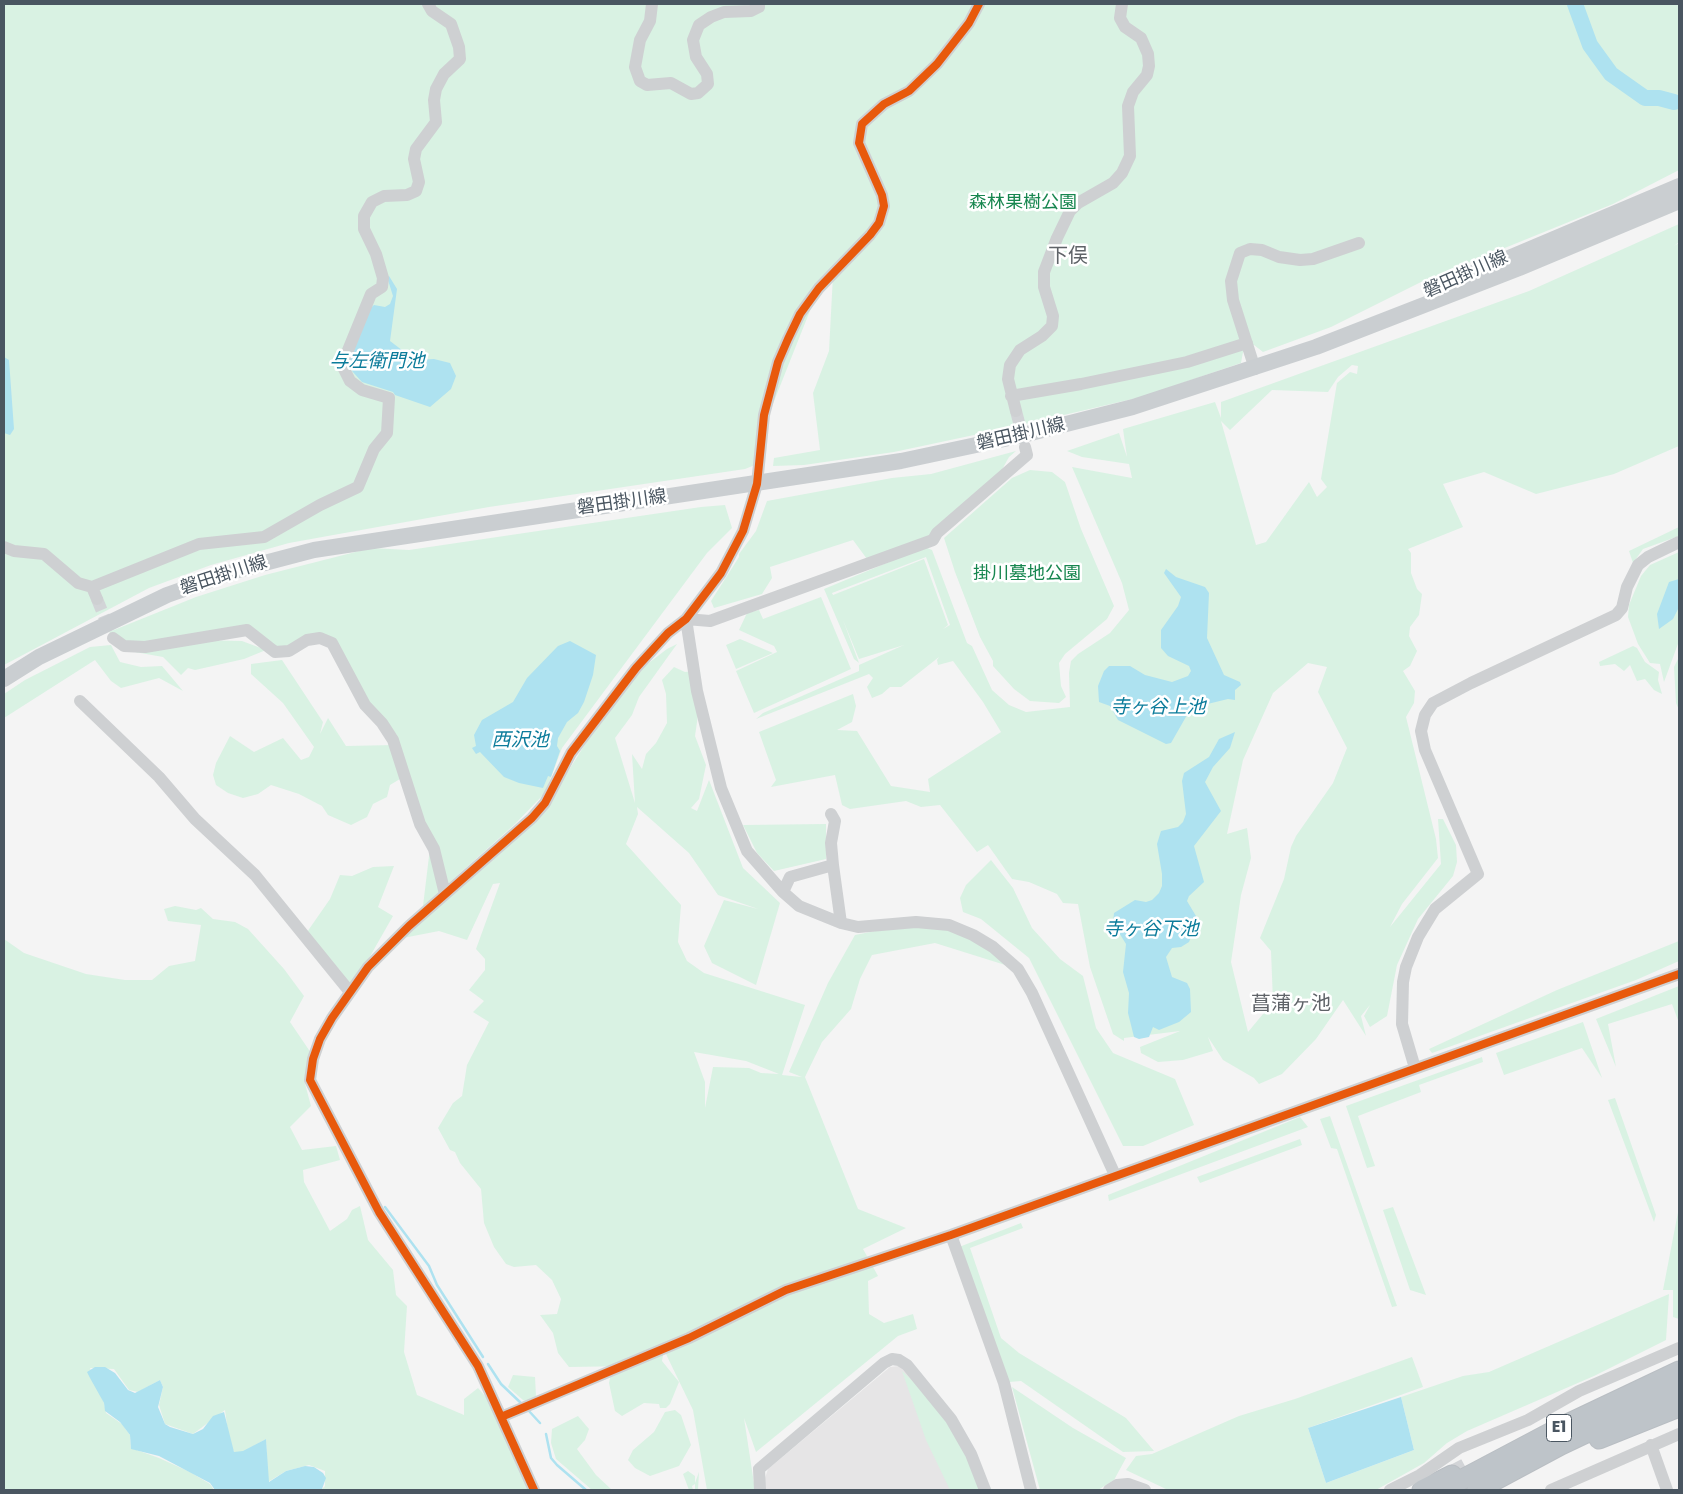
<!DOCTYPE html>
<meta charset="utf-8">
<style>
body{margin:0}
#map{position:relative;width:1683px;height:1494px;overflow:hidden;background:#f4f4f4;font-family:Poppins,sans-serif}
canvas{display:block}
.frame{position:absolute;inset:0;border:5px solid #4a5661;pointer-events:none}
</style>
<div id="map">
<canvas width="1683" height="1494"></canvas>
<div class="frame"></div>
</div>
<script>
const context = document.querySelector('canvas').getContext('2d');
context.lineJoin = 'round';
function paint(path, color) { context.fillStyle = color; context.fill(path, 'evenodd'); }
const toPath = rows => new Path2D(rows.map(r => 'M' + r).join(''));
function stroke(path, color, width, dash) { context.strokeStyle = color; context.lineWidth = width; context.lineCap = dash ? 'butt' : 'round'; context.setLineDash(dash || []); context.stroke(path); }
function drawText(font, color, halo, rows, align = 'center') {
  context.font = font + ' Poppins,"Noto Sans JP",sans-serif'; context.lineWidth = 5; context.setLineDash([]); context.textBaseline = 'middle'; context.strokeStyle = halo; context.fillStyle = color; for (const [text, x, y, turn = 0] of rows) {
    context.save(); context.translate(x, y); context.rotate((+turn || 0) * Math.PI / 180); context.textAlign = isNaN(turn) ? turn : align; if (halo) context.strokeText(text, 0, 0); context.fillText(text, 0, 0); context.restore();
  }
}
const education = toPath([
 [907,1365,991,1490,761,1490,768,1469,890,1367]
]);
const green = toPath([
 [4,4,1679,4,1679,170,1613,204,1421,282,1331,327,1263,352,1254,345,1248,346,1249,349,1243,352,1241,363,1141,397,1021,425,894,452,804,465,773,466,774,458,820,450,813,393,829,351,833,275,819,288,759,439,755,465,745,469,489,507,289,543,211,565,149,588,4,665],
 [1679,224,1679,242,1674,246,1679,243,1679,446,1614,474,1536,494,1484,472,1443,484,1463,527,1408,549,1411,553,1411,573,1417,589,1422,594,1419,615,1410,627,1409,636,1417,651,1410,666,1403,671,1415,691,1414,703,1406,717,1436,839,1438,858,1402,904,1390,927,1441,864,1438,819,1443,819,1456,845,1457,862,1453,876,1418,919,1397,965,1387,1016,1370,1027,1364,1016,1370,1005,1361,1016,1366,1036,1343,1000,1316,1039,1282,1074,1259,1084,1254,1078,1223,1060,1208,1037,1213,1051,1183,1060,1158,1062,1141,1053,1140,1047,1180,1031,1124,1038,1124,1041,1113,1034,1090,967,1078,904,1063,903,1057,894,1029,882,1012,879,988,845,977,852,940,805,921,807,906,801,850,809,842,805,835,775,771,787,776,780,759,732,853,694,856,706,852,722,837,730,857,731,891,786,930,792,928,779,1001,732,983,702,953,661,938,665,937,660,939,657,901,687,890,687,882,694,872,698,867,687,873,678,869,674,756,719,763,713,859,671,859,665,904,645,859,659,843,620,859,663,854,659,824,589,925,547,932,550,967,643,972,646,992,690,1009,705,1026,712,1070,707,1069,673,1071,661,1078,654,1110,633,1129,610,1122,583,1072,467,1132,478,1129,464,1082,457,1067,451,1119,433,1127,457,1123,429,1215,402,1221,418,1221,402,1529,291],
 [1352,365,1358,366,1357,374,1350,372,1337,383,1321,479,1327,487,1317,497,1309,482,1266,542,1256,545,1221,421,1230,430,1272,390,1328,392,1338,377],
 [926,557,950,625,943,629,948,625,924,559,833,595,832,593],
 [1308,663,1327,667,1318,692,1347,748,1333,783,1296,836,1291,847,1284,879,1260,938,1271,951,1273,1002,1248,1032,1231,962,1241,895,1251,858,1247,828,1227,834,1243,760,1273,693],
 [1016,451,1009,457,999,475,931,538,867,559,853,540,770,567,772,578,762,594,714,608,711,601,739,557,739,554,756,531,767,501,892,478,931,474],
 [1030,470,1052,472,1065,482,1081,529,1114,606,1107,619,1065,654,1059,663,1061,686,1066,697,1059,703,1030,701,1014,689,993,666,993,661,980,637,955,572,944,538,1012,478],
 [725,505,732,528,707,553,562,748,545,793,515,824,423,906,430,848,405,776,390,785,387,797,373,804,367,817,351,825,328,815,322,806,299,794,271,785,258,794,243,798,228,793,216,785,213,775,216,763,230,736,254,752,283,738,301,760,309,757,314,747,283,703,251,674,251,664,282,660,323,722,320,734,328,718,346,746,394,745,397,735,365,705,332,643,312,639,275,652,246,630,124,646,109,632,196,597,265,575,371,548,409,550,701,507],
 [1679,527,1679,536,1643,549,1633,563,1629,551],
 [1679,552,1679,641,1664,682,1660,664,1650,663,1638,644,1628,617,1629,605,1641,576,1650,565],
 [821,597,851,669,754,713,736,671,777,652,774,646,739,630,747,613,759,610,763,619],
 [740,639,773,653,736,669,726,645],
 [198,640,242,641,266,650,244,659,195,670,188,668,181,675,163,657,135,652],
 [677,644,639,697,632,715,615,738,635,803,632,754,642,769,646,754,656,743,667,723,666,694,662,680,674,667,685,672,700,670,701,694,695,736,706,765,699,799,691,808,697,811,709,780,743,868,780,903,756,985,712,963,704,946,724,900,758,909,718,895,689,853,637,807,638,814,626,844,681,905,678,942,687,961,704,973,805,1005,782,1075,802,1077,789,1072,828,983,855,935,921,922,964,931,1018,969,935,943,872,955,860,979,851,1009,822,1042,805,1077,858,1209,906,1228,863,1249,878,1276,868,1281,869,1314,884,1323,913,1314,917,1329,898,1336,756,1452,744,1418,755,1490,707,1490,693,1410,664,1350,662,1361,679,1382,670,1404,666,1408,660,1408,659,1404,644,1403,622,1416,615,1411,609,1383,611,1373,631,1366,569,1367,558,1353,553,1333,540,1315,557,1314,561,1299,552,1280,536,1265,514,1267,506,1264,494,1247,484,1223,481,1189,460,1163,455,1152,450,1150,438,1128,453,1103,462,1096,467,1065,489,1022,473,1012,484,1001,469,990,485,970,485,959,476,949,500,883,493,884,467,940,439,931,403,938,501,853,569,770,597,725,646,665,667,649],
 [694,1052,746,1061,779,1074,761,1073,749,1068,713,1067,705,1108,705,1082],
 [111,645,120,662,141,667,162,666,183,691,159,678,121,688,111,681,95,660,4,718,4,694,25,680,90,647],
 [1633,646,1637,648,1645,662,1659,672,1658,680,1662,694,1654,690,1645,679,1637,681,1630,665,1624,671,1615,664,1600,666,1599,662],
 [1679,657,1679,710,1676,703,1674,667],
 [826,824,826,859,774,871,757,853,743,825],
 [991,860,1013,888,1032,928,1060,959,1083,976,1096,1028,1113,1053,1175,1079,1194,1125,1143,1146,1123,1146,1029,958,981,919,963,912,960,898,966,885],
 [394,866,378,907,393,916,352,988,339,969,305,935,330,899,340,875,352,876,373,867],
 [175,906,196,910,201,908,213,919,235,922,248,929,284,969,304,996,290,1022,311,1053,304,1080,311,1106,290,1127,302,1150,336,1146,340,1160,303,1170,304,1182,330,1231,347,1219,352,1210,360,1206,368,1240,393,1270,396,1295,407,1306,404,1352,417,1395,464,1415,464,1399,478,1388,486,1397,529,1490,321,1490,325,1486,325,1471,309,1465,286,1471,268,1482,266,1439,243,1452,234,1452,229,1440,225,1410,193,1434,165,1424,159,1405,163,1387,160,1380,138,1392,129,1390,114,1369,90,1368,104,1403,106,1413,122,1424,130,1435,131,1448,159,1458,190,1472,210,1484,214,1490,4,1490,4,939,24,953,86,974,125,980,152,980,169,966,195,961,201,925,168,921,164,909],
 [1679,941,1679,961,1636,980,1432,1053,1429,1049,1557,990],
 [1679,986,1679,1023,1672,1004,1608,1024,1616,1067,1596,1019],
 [1583,1022,1602,1078,1582,1048,1504,1075,1496,1053],
 [1482,1057,1483,1062,1419,1085,1421,1092,1358,1116,1375,1166,1367,1168,1346,1106],
 [1615,1098,1656,1215,1654,1222,1608,1100],
 [1330,1116,1397,1306,1392,1307,1337,1149,1331,1148,1320,1119],
 [1300,1117,1308,1127,1109,1201,1108,1195],
 [1300,1139,1302,1145,1200,1183,1197,1177],
 [1393,1207,1426,1295,1410,1290,1383,1210],
 [1679,1207,1679,1319,1673,1317,1673,1290,1663,1290],
 [1021,1223,1023,1228,970,1248,1001,1338,1019,1353,1126,1418,1154,1451,1123,1452,1021,1381,1009,1382,959,1247],
 [1669,1294,1666,1340,1594,1376,1467,1431,1447,1443,1424,1463,1376,1490,1168,1490,1126,1470,1136,1456,1152,1454,1239,1416,1295,1399,1412,1357,1423,1387,1308,1428,1326,1483,1414,1450,1401,1397,1463,1376,1489,1372],
 [902,1371,942,1409,992,1490,950,1490,926,1440],
 [513,1375,535,1377,536,1396,530,1402,523,1400,508,1387],
 [1012,1387,1073,1428,1126,1458,1114,1480,1098,1490,1040,1490],
 [675,1410,681,1415,691,1445,679,1466,650,1476,635,1468,628,1460,633,1450,654,1432,665,1412],
 [578,1416,589,1429,585,1440,577,1449,596,1475,612,1490,592,1490,556,1459,551,1443,552,1429],
 [688,1471,695,1476,695,1483,699,1472,698,1490,695,1490,695,1484,692,1486,693,1490,689,1490,683,1474]
]);
const water = toPath([
 [389,276,397,289,390,341,415,360,434,359,450,363,456,376,451,389,430,407,395,395,393,392,362,382,352,371,349,360,365,313,374,305,385,307,390,304,393,296,387,277],
 [4,357,9,360,14,429,10,435,4,433],
 [1166,569,1176,577,1205,587,1209,593,1207,638,1224,675,1240,682,1241,685,1235,690,1235,700,1228,699,1191,708,1171,743,1166,744,1118,720,1110,706,1099,702,1098,686,1104,671,1109,666,1130,666,1145,675,1172,682,1188,676,1191,671,1189,666,1168,656,1161,648,1161,630,1178,606,1181,597,1164,573],
 [1679,579,1679,607,1673,619,1659,629,1657,614,1669,582],
 [570,641,596,655,593,675,584,702,578,713,567,722,558,738,557,746,560,751,551,777,548,776,543,788,519,783,504,777,480,752,476,754,472,748,476,746,474,735,482,720,513,702,527,678,558,646],
 [1235,732,1230,748,1213,767,1205,782,1221,811,1194,846,1204,882,1189,896,1187,901,1196,916,1194,930,1189,942,1181,947,1172,948,1166,957,1172,977,1187,983,1190,989,1191,1012,1179,1022,1159,1030,1153,1027,1149,1037,1139,1039,1134,1037,1128,1013,1129,993,1123,972,1126,944,1113,923,1114,913,1135,900,1146,902,1152,900,1159,893,1162,886,1162,874,1157,844,1161,831,1178,827,1183,822,1186,814,1182,781,1184,773,1209,757,1219,739],
 [95,1367,105,1367,115,1373,128,1390,135,1393,160,1380,163,1387,158,1407,165,1424,170,1427,193,1434,203,1429,213,1416,224,1412,234,1452,243,1451,266,1439,269,1482,286,1471,305,1466,314,1467,323,1473,326,1478,322,1489,215,1490,210,1483,159,1456,131,1449,130,1435,120,1422,105,1411,104,1403,90,1378,87,1372],
 [1401,1397,1414,1450,1326,1483,1308,1428]
]);
const stream = toPath([
 [385,1207,429,1266,437,1285,483,1357],
 [488,1364,501,1384,522,1404],
 [528,1410,540,1423],
 [546,1434,551,1458,557,1465,586,1490]
]);
const river = toPath([
 [1575,4,1590,45,1611,74,1645,98,1659,98,1674,102]
]);
const minorTunnel = toPath([
 [1016,411,1024,442],
 [97,599,110,631],
 [1456,1462,1468,1484]
]);
const minor = toPath([
 [652,4,650,21,640,40,635,67,640,81,647,85,671,83,691,94,698,93,708,84,707,74,696,57,693,40,699,25,711,17,724,12,751,11,759,7,759,4],
 [1255,369,1233,300,1231,281,1240,253,1250,249,1262,250,1279,257,1300,260,1313,259,1359,243],
 [1011,396,1081,384,1187,362,1247,343],
 [1016,411,1008,379,1010,365,1020,350,1042,336,1052,326,1053,316,1044,287,1044,272,1057,238,1070,211,1078,203,1113,183,1122,173,1130,156,1128,106,1133,92,1147,75,1149,66,1148,54,1141,38,1125,27,1120,18,1122,4],
 [4,547,14,551,44,554,78,583,92,587,97,599],
 [92,587,199,544,264,537,320,505,358,487,374,449,387,433,389,398,362,390,350,381,342,365,371,294,382,287,383,278,376,254,364,229,364,216,372,202,384,196,407,195,416,191,419,182,414,159,416,149,436,122,434,100,436,89,444,74,460,59,459,47,451,24,432,11,428,4],
 [686,619,697,691,721,788,747,851,783,892,799,906,841,923,858,927,916,922,949,925,973,935,993,947,1018,969,1032,993,1115,1175],
 [686,619,710,621,933,540,937,533,1027,455,1025,447],
 [113,638,124,646,145,647,247,630,275,652,289,651,307,640,320,638,332,643,365,705,382,723,393,740,420,824,434,849,445,894],
 [80,701,159,777,195,819,255,875,350,992],
 [831,814,835,821,831,843,833,865,841,923],
 [783,892,790,877,833,865],
 [1415,1068,1402,1024,1403,982,1406,967,1418,937,1435,909,1478,874,1425,750,1421,731,1425,715,1433,703,1471,683,1616,615,1622,608,1627,587,1638,565,1648,557,1679,542],
 [951,1235,1004,1383,1031,1490],
 [501,1417,689,1338,786,1290,951,1235,1679,974],
 [1651,1445,1667,1490],
 [534,1490,478,1366,379,1212,310,1080,313,1059,320,1039,332,1018,368,967,409,926,532,818,545,803,571,753,636,668,668,633,686,619,721,573,743,531,757,484,764,415,778,362,788,339,800,314,819,288,870,235,879,223,884,206,882,195,859,143,862,124,884,104,909,91,937,64,969,23,979,4],
 [760,1490,759,1469,884,1363,892,1359,899,1360,907,1365,951,1419,971,1454,985,1490],
 [1109,1490,1117,1485,1128,1484,1145,1490],
 [1390,1490,1420,1475,1459,1448,1528,1420,1579,1391,1679,1348],
 [1551,1490,1679,1434]
]);
const major = toPath([
 [1433,290,1679,186],
 [4,679,39,657,167,595,238,570,314,550,901,461,1023,435,1133,407,1316,347,1519,268,1679,201]
]);
const highway = toPath([
 [1599,1439,1679,1407],
 [1422,1490,1452,1475],
 [1442,1490,1563,1426,1679,1371],
 [1477,1490,1561,1445,1679,1389]
]);
const cycleway = toPath([
 [501,1417,689,1338,786,1290,951,1235,1679,974],
 [534,1490,478,1366,379,1212,310,1080,313,1059,320,1039,332,1018,368,967,409,926,532,818,545,803,571,753,636,668,668,633,686,619,721,573,743,531,757,484,764,415,778,362,788,339,800,314,819,288,870,235,879,223,884,206,882,195,859,143,862,124,884,104,909,91,937,64,969,23,979,4]
]);
const shields = [
 [1559,1428,25]
];
const shieldNames = [
 ["E1",1559,1428]
];
const parkNames = [
 ["森林果樹公園",1023,203],
 ["掛川墓地公園",1027,574]
];
const streetNames = [
 ["磐田掛川線",1466,275,-24],
 ["磐田掛川線",1021,435,-13],
 ["磐田掛川線",622,503,-8],
 ["磐田掛川線",224,576,-18]
];
const waterNames = [
 ["与左衛門池",377,362],
 ["寺ヶ谷上池",1158,708],
 ["西沢池",520,741],
 ["寺ヶ谷下池",1151,930]
];
const quarterNames = [
 ["下俣",1068,257],
 ["菖蒲ヶ池",1291,1005]
];
paint(education, '#e6e5e6');
paint(green, '#d9f2e3');
paint(water, '#aee2f0');
stroke(stream, '#aee2f0', 2.5);
stroke(river, '#aee2f0', 16);
stroke(minorTunnel, '#d2d4d7', 12, [12, 6]);
stroke(highway, '#b9bec3', 21);
stroke(minor, '#ced0d2', 12);
stroke(major, '#caced1', 16);
stroke(highway, '#bec4c9', 19);
stroke(cycleway, '#e8590c', 8);
for (const [x, y, w] of shields) { const box = new Path2D(); box.roundRect(x - w / 2, y - 13.5, w, 27, 4); context.fillStyle = '#fff'; context.fill(box); stroke(box, '#4a5661', 1); }
drawText('bold 16px', '#4a5661', null, shieldNames);
drawText('18px', '#17864f', '#fff', parkNames);
drawText('18px', '#4a5661', '#fff', streetNames);
drawText('italic 19px', '#0c7c9b', '#fff', waterNames);
drawText('20px', '#5f6368', '#fff', quarterNames);
</script>
